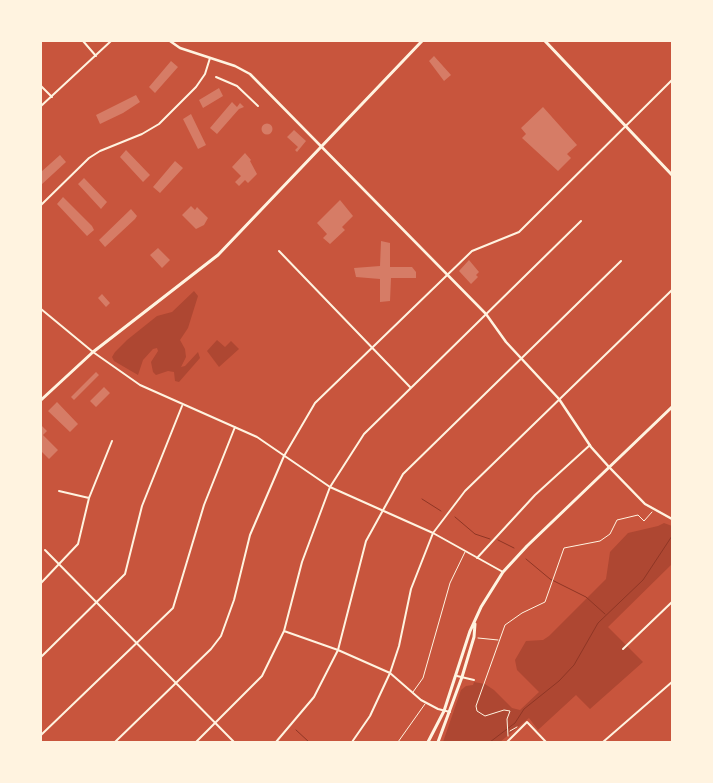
<!DOCTYPE html>
<style>
body{margin:0}
#map{position:relative;width:713px;height:783px;overflow:hidden;background:#c8553d;font-family:"Exo 2",sans-serif}
canvas{display:block}
.frame{position:absolute;inset:0;border:42px solid #fff3e0;pointer-events:none}
</style>
<div id="map">
<canvas width="713" height="783"></canvas>
<div class="frame"></div>
</div>
<script>
const context = document.querySelector('canvas').getContext('2d');
context.lineJoin = 'round';
function paint(path, color) { context.fillStyle = color; context.fill(path, 'evenodd'); }
const toPath = rows => new Path2D(rows.map(r => 'M' + r).join(''));
function stroke(path, color, width, dash) { context.strokeStyle = color; context.lineWidth = width; context.lineCap = dash ? 'butt' : 'round'; context.setLineDash(dash || []); context.stroke(path); }
const green = toPath([
 [194,291,198,296,188,328,180,340,185,349,186,357,181,367,185,366,198,352,200,358,179,382,175,381,174,372,168,371,156,375,153,372,151,362,158,351,157,348,153,349,143,360,138,375,114,361,112,357,115,352,127,340,157,316,172,312],
 [217,340,225,347,231,341,239,349,219,367,207,351],
 [664,523,672,526,672,564,608,627,643,662,590,709,576,695,538,730,529,718,500,742,443,742,461,690,466,686,473,685,474,682,485,684,494,690,512,708,520,710,539,692,517,670,515,660,526,641,543,640,549,636,606,579,610,552,628,533,658,526]
]);
const stream = toPath([
 [672,484,672,492],
 [422,499,441,511],
 [455,517,475,534,490,539],
 [498,540,514,548],
 [526,559,550,579,586,597,605,614],
 [296,730,309,742],
 [490,742,515,723,524,709,559,681,574,665,598,623,643,580,672,536]
]);
const building = toPath([
 [434,56,451,75,444,81,429,61],
 [171,61,178,67,155,93,149,87],
 [219,88,223,96,203,108,199,100],
 [136,95,140,102,123,113,100,124,96,115],
 [232,102,237,107,240,103,244,107,239,109,217,134,210,128],
 [543,107,577,145,567,154,571,158,558,171,522,138,526,134,521,128],
 [191,114,206,145,198,149,183,119],
 '261.5 129a5.5 5.5 0 1 1 11 0a5.5 5.5 0 1 1-11 0Z',
 [294,130,306,141,297,152,295,150,298,147,287,137],
 [126,150,150,175,143,182,120,157],
 [245,153,251,160,250,161,257,174,248,183,245,180,239,186,235,182,241,176,232,167],
 [60,155,66,162,41,185,41,172],
 [175,161,183,168,160,193,153,187],
 [84,178,107,202,101,209,78,184],
 [63,197,92,226,94,230,87,236,57,204],
 [340,200,353,216,342,227,345,230,330,244,323,238,327,234,317,223],
 [191,206,195,210,197,207,208,218,204,225,196,229,182,215],
 [131,209,137,216,135,219,105,247,99,240],
 [381,241,390,243,390,267,412,267,416,272,416,278,391,278,390,301,380,302,380,279,356,277,354,268,380,266],
 [158,248,170,260,162,268,150,255],
 [469,260,479,272,476,275,478,277,471,284,459,271],
 [102,294,110,303,106,307,98,298],
 [96,372,99,375,74,400,71,397],
 [104,387,110,393,96,407,90,401],
 [57,402,78,424,70,432,48,411],
 [41,425,47,431,43,435,58,450,49,459,41,451]
]);
const path = toPath([
 [478,638,498,640],
 [510,731,517,727],
 [508,736,507,719,510,711,504,710,485,716,477,711,476,706,505,625,522,613,545,602,564,548,600,541,610,534,617,520,638,515,644,521,652,512]
]);
const service = toPath([
 [413,692,423,678,450,583,465,552],
 [398,742,425,704]
]);
const minor = toPath([
 [83,41,96,56],
 [216,77,237,86,258,106],
 [41,86,52,97],
 [41,106,111,41],
 [41,205,89,158,100,151,142,134,159,124,196,87,205,74,210,58],
 [279,251,410,387],
 [41,309,93,352,140,385,257,437,330,487,433,533,503,572],
 [59,491,89,498],
 [45,550,234,742],
 [477,558,535,495,590,445],
 [41,583,78,544,89,498,112,441],
 [284,631,338,650,390,673,421,700,438,709,450,712],
 [623,649,672,602],
 [41,657,125,574,142,506,182,406],
 [457,676,474,680],
 [41,735,173,608,204,505,235,427],
 [115,742,211,649,221,636,234,600,250,535,284,456,315,403,472,251,519,232,672,80],
 [196,742,262,676,284,631,302,562,330,487,364,434,581,221],
 [276,742,314,697,338,650,366,541,403,474,621,261],
 [352,742,370,716,390,673,399,646,411,589,433,533,465,491,672,290],
 [507,742,527,722,546,742],
 [603,742,672,682]
]);
const tertiary = toPath([
 [170,41,180,48,235,66,250,74,486,314,506,342,559,399,591,447,609,467,645,504,672,519]
]);
const secondary = toPath([
 [428,742,444,711,470,631,481,607,503,572,527,546,672,407],
 [438,742,462,677,474,637,475,624]
]);
const primary = toPath([
 [545,41,672,175],
 [41,400,93,352,218,255,422,41]
]);
paint(green, '#ae4732');
stroke(stream, '#8f3625', 1);
paint(building, '#d67c66');
stroke(path, '#fff3e0', 1);
stroke(service, '#fff3e0', 1);
stroke(minor, '#fff3e0', 2);
stroke(tertiary, '#fff3e0', 2.5);
stroke(secondary, '#fff3e0', 3);
stroke(primary, '#fff3e0', 3);
</script>
